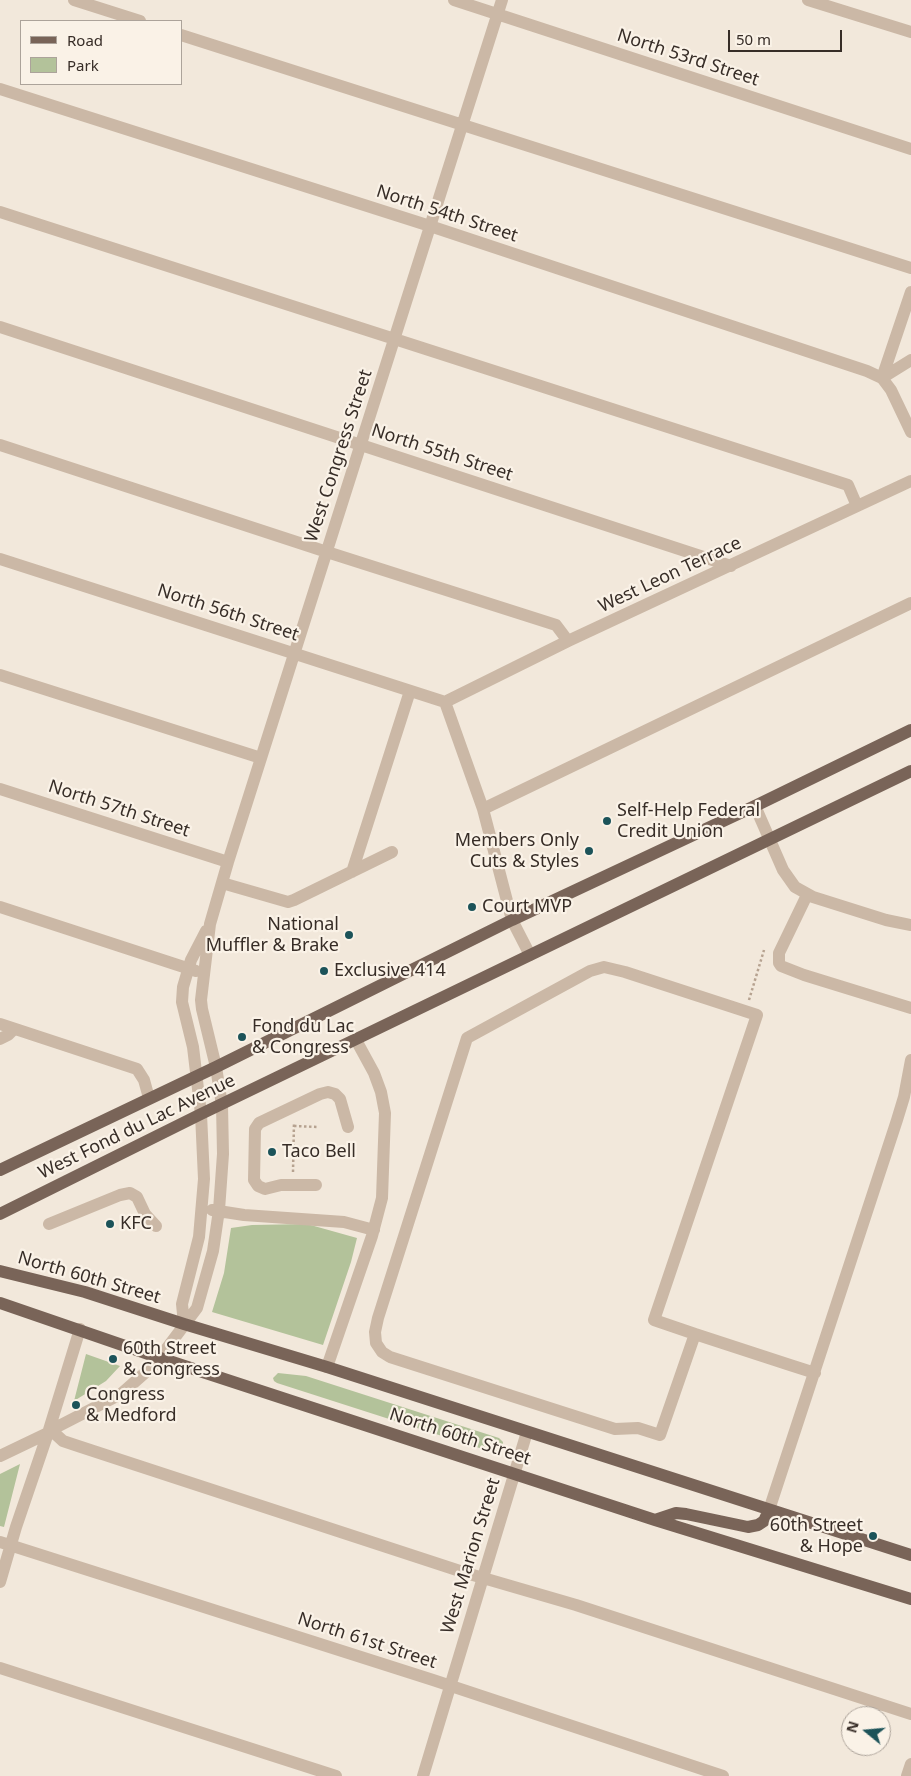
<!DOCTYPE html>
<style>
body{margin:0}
#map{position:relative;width:911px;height:1776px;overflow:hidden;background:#f2e8db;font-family:"Noto Sans",sans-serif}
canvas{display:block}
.legend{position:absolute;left:20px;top:20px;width:162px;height:65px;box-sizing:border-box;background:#faf2e7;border:1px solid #aca39a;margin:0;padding:6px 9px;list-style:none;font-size:15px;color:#372d27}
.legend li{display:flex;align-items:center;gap:10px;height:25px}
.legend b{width:25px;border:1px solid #aca39a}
.north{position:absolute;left:841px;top:1706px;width:50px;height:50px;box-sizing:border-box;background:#faf2e7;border:1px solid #aca39a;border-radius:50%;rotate:287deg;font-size:14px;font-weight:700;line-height:20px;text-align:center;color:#372d27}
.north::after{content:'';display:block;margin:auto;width:18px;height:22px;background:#1c5359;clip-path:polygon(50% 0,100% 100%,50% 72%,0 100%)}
.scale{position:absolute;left:728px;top:30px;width:114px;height:22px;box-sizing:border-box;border:2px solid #372d27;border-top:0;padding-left:6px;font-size:15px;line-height:18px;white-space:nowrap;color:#372d27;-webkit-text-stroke:4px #faf2e7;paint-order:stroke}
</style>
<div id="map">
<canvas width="911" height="1776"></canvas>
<ul class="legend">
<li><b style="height:6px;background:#796458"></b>Road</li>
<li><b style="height:14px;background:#b3c29a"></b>Park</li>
</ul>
<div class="north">N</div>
<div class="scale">50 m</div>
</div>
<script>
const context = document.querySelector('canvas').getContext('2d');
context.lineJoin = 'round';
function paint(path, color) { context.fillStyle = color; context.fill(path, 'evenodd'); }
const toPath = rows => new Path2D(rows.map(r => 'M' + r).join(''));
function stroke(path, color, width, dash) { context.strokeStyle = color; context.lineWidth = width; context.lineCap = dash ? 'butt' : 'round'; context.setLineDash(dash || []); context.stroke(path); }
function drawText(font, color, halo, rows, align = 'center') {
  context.font = font + ' "Noto Sans",sans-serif'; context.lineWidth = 4.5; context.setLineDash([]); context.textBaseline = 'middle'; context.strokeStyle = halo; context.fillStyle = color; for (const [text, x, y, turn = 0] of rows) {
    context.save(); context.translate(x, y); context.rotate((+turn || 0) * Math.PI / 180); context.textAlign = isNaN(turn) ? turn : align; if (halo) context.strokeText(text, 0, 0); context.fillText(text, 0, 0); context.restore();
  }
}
const green = toPath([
 [307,1224,357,1238,351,1262,323,1345,212,1312,224,1273,231,1228,252,1225],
 [86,1354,120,1366,106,1381,74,1401],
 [278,1373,306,1376,499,1438,503,1442,503,1447,501,1451,495,1453,277,1383,274,1381,273,1378],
 [20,1464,4,1527,0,1526,0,1474]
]);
const path = toPath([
 [749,1000,764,950],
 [294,1126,318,1127],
 [293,1172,294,1122]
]);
const minor = toPath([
 [74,0,140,21],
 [454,0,911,149],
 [808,0,911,32],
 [181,35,911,268],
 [0,89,430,226,867,371,882,378,891,390,911,432],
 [0,212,848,485,857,506],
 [0,327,731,566],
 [882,378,911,292],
 [882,378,911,360],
 [0,445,327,552,556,625,568,641],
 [0,559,445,702],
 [0,675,261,758],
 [445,702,568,641,911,481],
 [445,702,483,809,512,920,530,955],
 [0,789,228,862],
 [755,806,783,870,795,887,813,897,886,920,911,925],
 [483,809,911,603],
 [352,872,410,691],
 [222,883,288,902,294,900,392,852],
 [807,895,779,953,779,963,781,966,804,975,911,1008],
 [0,907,196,971],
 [0,1024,137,1069,144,1080,149,1098],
 [0,1039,8,1035,14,1029],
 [316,1185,281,1185,265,1189,258,1186,254,1180,255,1129,259,1123,320,1094,328,1092,335,1094,340,1099,348,1127],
 [212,1210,244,1215,344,1222,374,1230],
 [49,1224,120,1195,130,1193,137,1197,145,1214,156,1226],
 [184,1324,182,1304,199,1237,204,1179,201,1114,193,1047,182,1002,183,987,191,960,206,931],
 [695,1334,660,1435,638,1428,615,1429,390,1357,382,1352,376,1343,375,1332,378,1318,467,1038,590,971,604,967,625,972,757,1015,654,1320,695,1334,790,1365,815,1373],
 [327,1367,372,1236,382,1198,385,1113,381,1092,374,1073,356,1040],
 [51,1430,63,1441,78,1446,466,1573,576,1605,911,1714],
 [0,1456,48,1433,51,1430,121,1394,155,1364,197,1308,213,1251,219,1210,223,1154,222,1105,216,1067,202,1009,201,1000,210,924,228,862,502,0],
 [769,1510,897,1120,904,1097,911,1060],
 [0,1542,433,1680,723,1776],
 [0,1582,16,1527,48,1433,80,1329],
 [0,1668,336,1776],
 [423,1776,527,1432],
 [907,1776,911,1764]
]);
const major = toPath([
 [0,1170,216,1067,512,920,755,806,911,730],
 [0,1214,201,1114,911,771],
 [0,1271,85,1292,184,1324,327,1367,911,1555],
 [0,1303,160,1358,655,1520,911,1599],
 [655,1520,676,1513,686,1514,748,1527,758,1525,764,1521,769,1510]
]);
const markers = [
 [607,821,5,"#1c5359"],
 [589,851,5,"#1c5359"],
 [472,907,5,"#1c5359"],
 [349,935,5,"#1c5359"],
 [324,971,5,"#1c5359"],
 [242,1037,5,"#1c5359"],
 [272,1152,5,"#1c5359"],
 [110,1224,5,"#1c5359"],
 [113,1359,5,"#1c5359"],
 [76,1405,5,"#1c5359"],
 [873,1536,5,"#1c5359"]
];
const streetNames = [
 ["North 53rd Street",688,58,18],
 ["North 54th Street",447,214,18],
 ["North 55th Street",442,453,18],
 ["West Congress Street",339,456,-72],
 ["West Leon Terrace",670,575,-25],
 ["North 56th Street",228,613,18],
 ["North 57th Street",119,809,18],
 ["West Fond du Lac Avenue",137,1127,-26],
 ["North 60th Street",89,1278,16],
 ["North 60th Street",460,1437,18],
 ["West Marion Street",471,1556,-73],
 ["North 61st Street",367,1641,18]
];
const poiNames = [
 ["Self-Help Federal",617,811],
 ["Credit Union",617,832],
 ["Members Only",579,841,"right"],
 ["Cuts & Styles",579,862,"right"],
 ["Court MVP",482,907],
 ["National",339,925,"right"],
 ["Muffler & Brake",339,946,"right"],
 ["Exclusive 414",334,971],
 ["Fond du Lac",252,1027],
 ["& Congress",252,1048],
 ["Taco Bell",282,1152],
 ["KFC",120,1224],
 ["60th Street",123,1349],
 ["& Congress",123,1370],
 ["Congress",86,1395],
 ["& Medford",86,1416],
 ["60th Street",863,1526,"right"],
 ["& Hope",863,1547,"right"]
];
paint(green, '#b3c29a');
stroke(path, '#b6a290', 2.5, [2.5, 2.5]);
stroke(minor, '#cbb8a6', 12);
stroke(major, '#796458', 12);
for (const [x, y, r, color] of markers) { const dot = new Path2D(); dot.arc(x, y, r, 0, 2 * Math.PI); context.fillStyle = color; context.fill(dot); stroke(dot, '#faf2e7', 2); }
drawText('18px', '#372d27', '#faf2e7', streetNames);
drawText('18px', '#372d27', '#faf2e7', poiNames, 'left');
</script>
